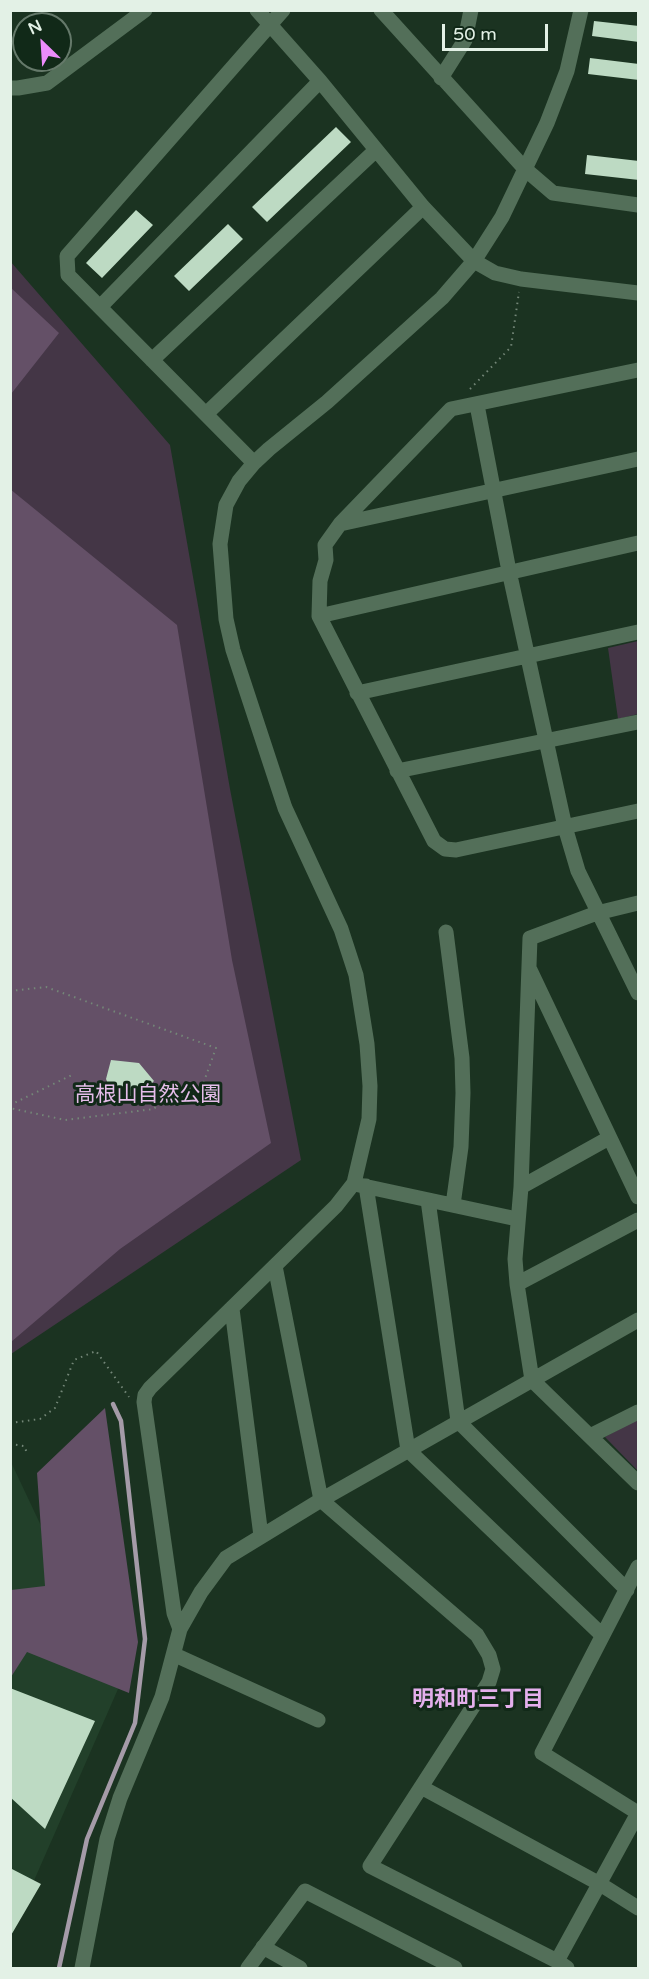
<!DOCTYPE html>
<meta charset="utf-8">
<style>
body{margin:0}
#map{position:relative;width:649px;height:1979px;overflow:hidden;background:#1b3321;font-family:"Varela Round",sans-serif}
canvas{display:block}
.frame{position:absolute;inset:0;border:12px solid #e3f1e6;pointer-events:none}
.north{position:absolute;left:12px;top:12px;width:60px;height:60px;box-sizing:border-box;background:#112918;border:2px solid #65796a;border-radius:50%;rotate:335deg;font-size:16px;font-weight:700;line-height:24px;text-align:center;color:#e3f1e6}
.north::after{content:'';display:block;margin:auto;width:21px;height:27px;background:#ec8cfb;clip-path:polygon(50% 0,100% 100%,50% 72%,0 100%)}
.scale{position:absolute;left:442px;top:24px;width:106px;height:27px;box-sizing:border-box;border:3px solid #e3f1e6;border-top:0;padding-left:8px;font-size:18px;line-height:21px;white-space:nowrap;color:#e3f1e6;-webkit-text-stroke:4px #112918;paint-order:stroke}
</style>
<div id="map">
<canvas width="649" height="1979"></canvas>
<div class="frame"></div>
<div class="north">N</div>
<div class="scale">50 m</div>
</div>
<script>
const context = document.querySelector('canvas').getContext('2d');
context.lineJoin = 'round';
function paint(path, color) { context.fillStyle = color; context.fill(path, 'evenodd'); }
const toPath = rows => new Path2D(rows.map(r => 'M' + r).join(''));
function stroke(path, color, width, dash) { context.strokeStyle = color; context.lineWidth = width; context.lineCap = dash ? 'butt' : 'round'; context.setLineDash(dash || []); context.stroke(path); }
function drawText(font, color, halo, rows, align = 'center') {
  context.font = font + ' "Varela Round","Noto Sans JP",sans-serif'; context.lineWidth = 6; context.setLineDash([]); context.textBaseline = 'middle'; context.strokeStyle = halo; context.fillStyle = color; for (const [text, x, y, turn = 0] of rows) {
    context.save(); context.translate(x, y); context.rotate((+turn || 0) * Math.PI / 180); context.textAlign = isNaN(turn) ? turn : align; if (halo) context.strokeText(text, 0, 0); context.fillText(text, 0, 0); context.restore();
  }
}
const built = toPath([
 [10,1460,118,1689,11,1933,10,1933]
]);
const green = toPath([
 [10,261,170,445,230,789,301,1160,11,1354],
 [638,641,638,714,618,719,608,648],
 [638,1419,638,1471,605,1437]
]);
const forest = toPath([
 [10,287,59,333,11,394,10,394],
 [10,489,177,625,232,960,271,1143,120,1249,11,1342],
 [105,1408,138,1642,129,1693,27,1652,11,1677,11,1590,45,1586,37,1473]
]);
const stream = toPath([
 [59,1968,87,1839,135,1723,145,1639,121,1421,113,1404]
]);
const building = toPath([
 [594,21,639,26,639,42,592,36],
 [590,58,639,64,639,80,588,74],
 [336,127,351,142,267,222,252,207],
 [587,155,639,161,639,180,585,174],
 [136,210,153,225,102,278,86,263],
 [228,224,243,239,189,291,174,276],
 [111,1060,139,1063,154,1081,137,1098,114,1098,106,1079],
 [10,1688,95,1721,45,1829,10,1797],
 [10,1868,41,1884,10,1937]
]);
const path = toPath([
 [470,389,511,347,519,292],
 [10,991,46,987,216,1048,202,1087,167,1093,154,1109,65,1120,10,1108],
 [10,1105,74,1074],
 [10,1423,40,1419,55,1408,74,1360,96,1351,129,1397],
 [10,1444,24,1446,28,1455]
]);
const minor = toPath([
 [257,10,320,81,423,207,474,261,495,273,521,279,638,293],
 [381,10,525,169,553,193,638,205],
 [581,10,567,71,547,123,502,217,474,261,442,298,327,402,269,449,254,463,239,481,226,505,220,544,226,619,233,650,285,808,341,929,356,975,367,1044,370,1086,369,1119,354,1183,336,1206,150,1388,145,1395,144,1402,174,1613,180,1629,201,1592,226,1558,321,1500,638,1320],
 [441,78,465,40,471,10],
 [10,88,18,88,47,83,145,10],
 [100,307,320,81],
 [152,360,376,150],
 [638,370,451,409,340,524,325,545,326,560,320,581,319,616,434,841,445,849,456,850,638,811],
 [477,405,509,571,565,827,578,871,638,993],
 [206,414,423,207],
 [254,463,68,275,67,256,283,10],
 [340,524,638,459],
 [319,616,638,543],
 [357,693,638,632],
 [397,771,638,722],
 [638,903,597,913,530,938,521,1187,515,1259,517,1284,532,1380,638,1483],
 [446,932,462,1058,463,1093,461,1147,453,1205],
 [530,970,638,1197],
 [359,1185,517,1219],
 [366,1186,408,1450,602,1635],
 [521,1187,609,1138],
 [428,1200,458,1421,627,1590],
 [275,1266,321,1500,477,1635,489,1655,493,1669,489,1682,370,1866,557,1961,567,1968],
 [517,1284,638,1220],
 [232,1309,261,1536],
 [590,1436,638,1412],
 [638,1567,542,1753,638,1813],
 [175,1655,318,1720],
 [421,1787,600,1884,638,1908],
 [263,1947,300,1968],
 [557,1961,638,1813],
 [82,1968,107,1839,120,1798,162,1697,180,1629],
 [248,1968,305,1891,455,1968]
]);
const parkNames = [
 ["高根山自然公園",148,1095]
];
const neighbourhoodNames = [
 ["明和町三丁目",478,1700]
];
paint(built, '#22402a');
paint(green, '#443646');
paint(forest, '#645067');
stroke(stream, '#a59ba8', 4.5);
paint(building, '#bddac3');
stroke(path, '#748778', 2, [1.5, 4.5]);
stroke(minor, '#536f59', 15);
drawText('21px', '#e5bdea', '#112918', parkNames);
drawText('bold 22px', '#e4afec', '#112918', neighbourhoodNames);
</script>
